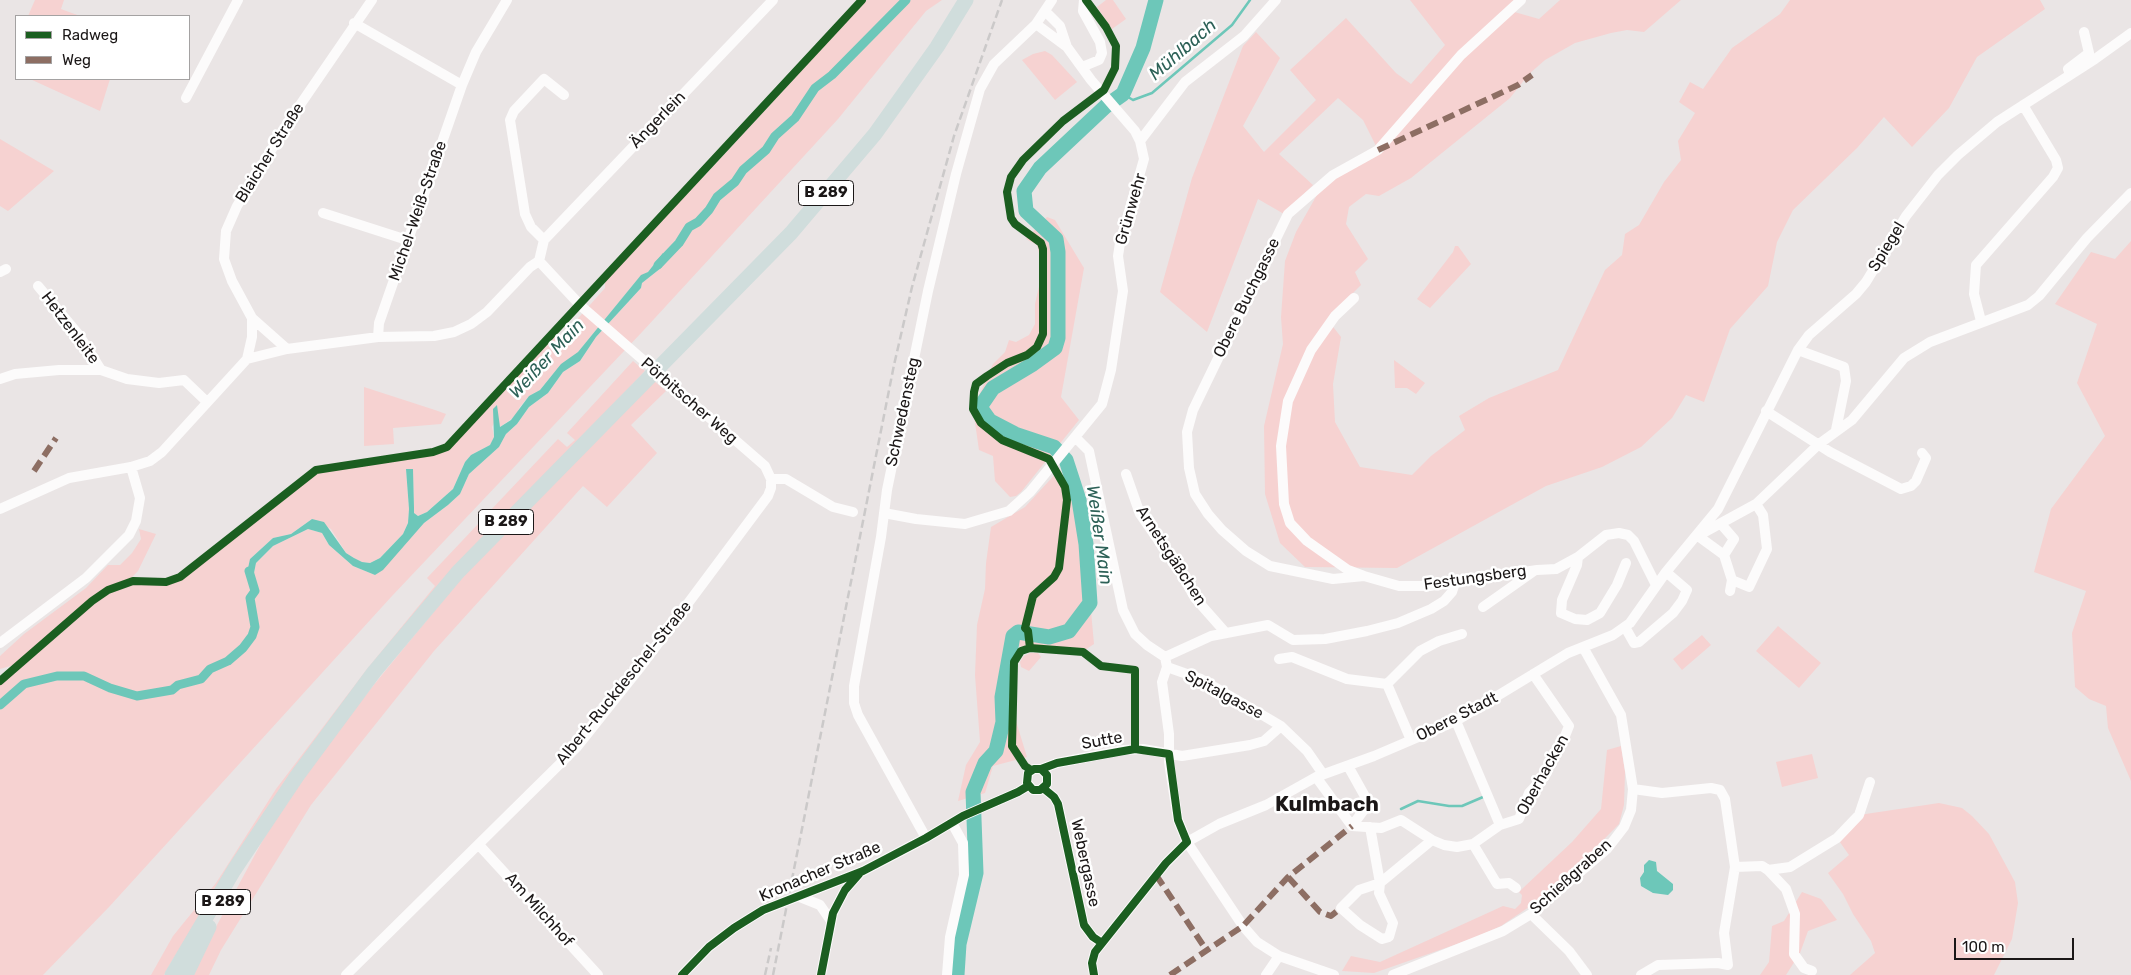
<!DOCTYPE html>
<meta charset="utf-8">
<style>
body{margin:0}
#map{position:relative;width:2131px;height:975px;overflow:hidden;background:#eae5e5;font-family:Rubik,sans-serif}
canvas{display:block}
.legend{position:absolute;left:15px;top:15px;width:175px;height:65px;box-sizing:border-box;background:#fff;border:1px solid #a4a2a2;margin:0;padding:6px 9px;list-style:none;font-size:15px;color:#1b1717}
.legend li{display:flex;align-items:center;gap:10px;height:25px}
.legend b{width:25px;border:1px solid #a4a2a2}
.scale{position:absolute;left:1954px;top:938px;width:120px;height:22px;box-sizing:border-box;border:2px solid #1b1717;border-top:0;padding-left:6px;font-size:15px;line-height:18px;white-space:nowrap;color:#1b1717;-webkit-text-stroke:4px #fff;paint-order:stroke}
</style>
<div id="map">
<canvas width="2131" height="975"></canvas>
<ul class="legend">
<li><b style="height:6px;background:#1b5e20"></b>Radweg</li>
<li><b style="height:6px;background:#8d6e63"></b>Weg</li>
</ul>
<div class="scale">100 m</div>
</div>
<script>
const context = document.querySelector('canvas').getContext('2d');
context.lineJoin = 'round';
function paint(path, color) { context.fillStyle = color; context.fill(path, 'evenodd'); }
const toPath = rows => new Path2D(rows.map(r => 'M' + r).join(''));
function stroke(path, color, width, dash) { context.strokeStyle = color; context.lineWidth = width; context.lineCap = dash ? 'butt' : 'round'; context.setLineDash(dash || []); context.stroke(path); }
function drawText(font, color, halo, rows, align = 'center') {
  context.font = font + ' Rubik,sans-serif'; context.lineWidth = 5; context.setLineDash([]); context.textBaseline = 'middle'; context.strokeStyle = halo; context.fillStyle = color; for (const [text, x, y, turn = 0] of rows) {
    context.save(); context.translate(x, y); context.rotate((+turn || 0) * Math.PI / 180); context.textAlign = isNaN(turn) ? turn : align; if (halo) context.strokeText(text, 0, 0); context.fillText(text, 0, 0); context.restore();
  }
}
const green = toPath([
 [35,0,64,0,61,9,80,16,28,16],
 [867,0,942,0,926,11,838,119,643,331,392,596,109,907,43,975,0,975,0,684,95,601,125,586,139,583,174,583,188,575,316,473,341,467,424,456,443,452,453,446,553,336,559,336,573,324,605,288,605,279,708,172],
 [661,256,661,268,642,283,641,288,596,337,580,361,563,372,548,393,529,407,517,424,506,434,499,447,469,474,460,494,448,505,424,523,375,575,353,566,329,545,322,533,308,529,273,546,256,563,252,583,250,559,273,538,291,534,312,519,331,529,346,553,354,558,362,562,370,563,380,558,403,534,408,523,409,509,406,470,413,469,414,508,414,513,418,516,427,512,453,489,465,462,471,455,490,445,494,437,492,427,497,417,500,427,517,415,519,408,529,396,540,390,552,375,578,352,639,278,648,272],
 [1106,0,1113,0,1126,19,1112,29,1097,7],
 [1410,0,1521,0,1511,11,1539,19,1560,0,1681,0,1644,32,1627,30,1611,33,1575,43,1545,60,1529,74,1510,98,1411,178,1379,196,1366,194,1349,207,1346,224,1368,259,1355,272,1361,285,1327,319,1341,337,1333,384,1335,422,1360,467,1412,475,1431,456,1465,430,1459,416,1489,398,1558,370,1605,270,1622,255,1625,234,1639,225,1664,182,1681,160,1678,141,1695,113,1679,102,1690,82,1703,89,1732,48,1780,14,1790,0,2040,0,2045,9,1977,57,1949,108,1912,147,1884,117,1857,148,1793,210,1777,242,1768,286,1730,329,1704,402,1686,395,1672,418,1641,447,1602,467,1546,486,1397,568,1305,567,1280,543,1265,494,1264,426,1283,344,1281,317,1285,261,1296,232,1322,186,1380,154,1363,120,1338,98,1279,154,1313,185,1284,214,1258,199,1207,332,1160,292,1192,178,1243,46,1256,32,1280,58,1243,126,1264,152,1316,100,1290,70,1346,18,1396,73,1411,84,1445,45],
 [1045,51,1052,55,1077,82,1055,100,1022,60,1033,54],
 [30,79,110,79,100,111],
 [0,139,54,171,8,211,0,206],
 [1047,217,1055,220,1084,268,1061,397,1079,420,1021,492,1016,496,1010,497,995,481,993,456,979,450,973,409,993,364,1005,352,1009,340,1016,342,1029,335,1035,324,1035,304,1043,269,1037,245,1026,239],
 [2131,241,2131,781,2108,728,2106,706,2089,699,2075,687,2072,633,2086,591,2034,572,2051,509,2105,436,2077,383,2097,324,2055,304,2091,252,2115,259],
 [1455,246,1458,246,1471,264,1430,308,1417,299,1453,252],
 [1394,360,1425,383,1416,394,1407,388,1395,388],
 [633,361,645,371,415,615,173,959,164,975,151,975,173,936,216,883,276,789,367,669,435,586,427,578,479,523,484,530,496,518,488,513,558,439,567,447,575,440,567,433],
 [654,381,666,391,631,425,657,453,607,507,583,486,434,651,311,805,221,950,209,975,190,975,271,825,337,730,466,572],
 [364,387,435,410,446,414,441,424,393,428,394,444,364,446],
 [1059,470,1074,497,1081,528,1087,567,1094,644,1085,650,1015,646,1016,721,1027,757,993,766,985,793,958,801,966,765,980,742,975,675,977,625,985,589,986,563,991,527,1025,507],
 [139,529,156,534,138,571,129,580,112,586,96,595,14,665,0,669,0,656,24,634,86,588,108,565,120,565,132,553,141,539],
 [1778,626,1821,663,1799,688,1756,651],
 [1702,635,1711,645,1682,670,1673,659],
 [1030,653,1038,653,1041,657,1029,671,1021,667,1020,662,1024,656],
 [1621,746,1625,772,1624,805,1619,824,1554,890,1501,926,1474,938,1374,973,1342,971,1351,956,1380,962,1503,906,1515,909,1521,903,1522,895,1519,892,1523,888,1572,842,1601,809,1607,750],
 [1812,754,1818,778,1782,787,1776,762],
 [1939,803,1962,808,1972,816,1989,834,2015,882,2018,903,2012,939,1994,975,1850,975,1875,953,1871,941,1853,914,1843,894,1828,873,1849,855,1837,838,1859,815],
 [1802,892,1821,899,1837,920,1808,931,1800,953,1786,975,1760,975,1769,962,1772,926,1784,921]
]);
const water = toPath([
 [663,253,666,260,661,268,642,283,641,288,596,337,580,361,563,372,548,393,529,407,517,424,506,434,499,447,469,474,460,494,448,505,424,523,383,570,375,575,353,566,329,545,322,533,308,529,273,546,256,563,252,583,247,573,250,559,273,538,291,534,312,519,324,522,346,553,354,558,362,562,370,563,380,558,403,534,408,523,409,509,406,469,413,469,414,508,414,513,418,516,427,512,453,489,465,462,471,455,490,445,494,437,493,409,497,405,500,427,511,420,529,396,540,390,561,364,578,352,641,275,648,272],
 [1649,860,1656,862,1657,871,1673,884,1673,890,1668,895,1653,893,1641,886,1640,878,1644,872,1644,865]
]);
const stream = toPath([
 [1123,94,1133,100,1152,93,1232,25,1250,0],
 [1401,809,1418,801,1449,806,1462,806,1483,797]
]);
const canal = toPath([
 [658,265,679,243,689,227,698,222,709,210,717,197,735,182,743,170,766,150,775,136,795,118,815,88,832,75,906,0],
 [0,705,24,684,57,676,84,676,110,688,137,696,172,690,178,685,201,679,210,669,228,661,243,648,252,636,255,627,250,598,255,591,249,571]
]);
const river = toPath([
 [957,975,959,944,976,873,973,792,985,763,996,751,1003,722,1002,697,1013,636,1018,632,1049,637,1069,631,1090,603,1086,544,1079,500,1066,460,1054,447,1015,434,990,421,980,407,993,388,1033,364,1055,348,1058,338,1058,252,1056,239,1026,211,1024,191,1040,168,1106,106,1123,94,1143,48,1156,0]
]);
const minor = toPath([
 [1046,12,1060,26,1067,47],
 [354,23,462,85],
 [1082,67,1099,60,1102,53,1100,42,1083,11,1084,0],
 [2069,72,2068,69,2089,53,2084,32],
 [186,98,238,0],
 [1140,141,1185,82,1244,36,1276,0],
 [323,213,407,240],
 [544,240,531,227,525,214,510,120,514,111,544,79,564,95],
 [0,272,6,269],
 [38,286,79,335,101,370],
 [1354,298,1335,316,1311,350,1288,401,1281,446,1284,504,1290,523,1307,541,1348,570,1364,576,1399,586,1430,586,1537,570,1556,569,1578,557,1606,535,1619,533,1628,535,1634,541,1656,585],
 [1981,321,1974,294,1976,265,2053,177,2058,168,2056,160,2023,105],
 [378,337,379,323,462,85,476,52,507,0],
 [287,349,252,318,232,281,224,259,226,231,237,206,289,121,372,0],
 [1798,350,1844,367,1846,381,1836,430],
 [247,359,287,349,378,337,434,336,454,332,471,324,487,312,530,267,539,261,544,240,773,0],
 [0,379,15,374,59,370,101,370,127,379,159,383,184,380,207,402],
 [1766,411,1830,452,1901,489,1911,486,1916,481,1926,458,1922,453],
 [1076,438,1089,451,1123,610,1135,634,1147,645,1165,657],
 [1126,474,1140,514,1181,573,1195,598,1225,632],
 [771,479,786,479,833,507,853,512],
 [0,509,69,478,131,467,150,461,162,452,247,359,252,337,252,318],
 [884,513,916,519,965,524,1009,511,1030,492,1102,404,1111,370,1123,291,1118,256,1120,243,1144,159,1140,141,1135,131,1091,80,1067,47,1036,24],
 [1721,524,1734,539,1724,555],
 [1701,534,1756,504,1819,444,1852,420,1904,358,1930,342,2028,305,2039,296,2087,238,2131,193],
 [1698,536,1724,555,1732,580,1730,591],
 [1578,557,1577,565,1562,600,1561,613,1575,619,1587,620,1600,613,1617,585,1626,563],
 [1364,576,1333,579,1270,566,1246,551,1222,530,1208,514,1195,494,1189,468,1187,432,1193,410,1288,214,1333,175,1378,150,1461,55,1521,0],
 [1732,580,1749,587,1767,549,1763,515,1756,504],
 [1483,607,1534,571],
 [1625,627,1634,643,1639,642,1673,613,1682,601,1687,590,1666,572],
 [0,643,86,578,129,535,136,521,140,498,131,467],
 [1165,657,1167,667,1162,682,1169,734,1169,762,1178,820,1187,842,1243,926,1257,942,1279,956,1334,975],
 [1165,657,1211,636,1268,625,1293,640,1325,639,1367,631,1398,623,1431,609,1444,601,1452,592,1455,583],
 [1279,659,1292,657,1347,679,1387,684],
 [1167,667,1201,679,1281,726,1307,751,1323,774],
 [1387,684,1420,651,1439,641,1462,634],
 [1387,684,1411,740],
 [1456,721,1500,825],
 [1348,766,1367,800,1366,807,1352,826],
 [1041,769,1047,775,1047,784,1040,790,1033,790,1027,783,1028,773,1034,769,1041,769,1057,763,1124,750,1143,749,1182,756,1250,745,1264,741,1281,726],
 [1316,777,1352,826,1381,828,1401,820,1432,840,1444,845,1457,847,1473,844,1500,825,1519,819,1529,793,1545,776,1550,762,1565,736,1569,726,1533,674],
 [1043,788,1054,797,1058,804,1084,925,1093,937,1102,943],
 [1633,789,1662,793,1711,788,1720,790,1725,799,1735,867,1724,933,1728,965,1718,963,1658,965,1641,975],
 [1370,827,1380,883,1379,893,1393,923,1389,937,1382,939,1360,925,1341,908,1359,890,1380,883,1432,840],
 [926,838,858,715,854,703,854,686,881,537,887,490,928,291,956,174,980,89,994,64,1036,24,1052,0],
 [1473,844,1497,884,1509,883,1516,888],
 [479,845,598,975],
 [1735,867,1762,866,1768,870,1790,867,1837,838,1859,815,1870,782],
 [1768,870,1786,889,1795,914,1794,954,1804,968,1812,971],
 [800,897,820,905,831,921],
 [1531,914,1569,951,1587,975],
 [346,975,577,747,639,669,768,496,771,488,771,479,765,466,581,306,539,261],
 [682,975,709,947,734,928,763,910,863,871,926,838,963,816,1018,792,1028,786],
 [821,975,833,913,845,890,860,873],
 [947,975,950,937,964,875,963,843,952,823],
 [1094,975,1092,963,1095,952,1166,863,1187,842,1219,824,1266,805,1316,777,1374,756,1456,721,1568,653,1613,635,1630,623,1666,572,1718,509,1798,350,1809,335,1856,294,1866,282,1906,216,1938,175,1958,155,1997,122,2095,59,2131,33],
 [1266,975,1279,956],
 [1393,975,1503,931,1531,914,1607,849,1624,827,1631,810,1633,789,1621,715,1583,647]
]);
const highway = toPath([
 [172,975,234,870,297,776,374,672,458,572,791,233,875,134,937,47,966,0],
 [186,975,209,927]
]);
const rail = toPath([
 [765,975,771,948],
 [773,975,894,365,912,287,954,136,1002,0]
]);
const quiet = toPath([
 [1378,150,1518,85,1532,75],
 [34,471,56,438],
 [1156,875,1207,951],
 [1288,877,1320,912,1331,916,1341,908],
 [1170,975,1243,926,1288,877,1352,826]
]);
const cycleway = toPath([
 [1030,648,1028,631,1025,628,1033,596,1054,577,1059,568,1067,500,1065,487,1049,459,1002,440,981,423,973,409,974,392,976,384,987,376,1007,363,1027,355,1037,347,1043,334,1043,249,1041,243,1015,224,1011,218,1007,192,1011,177,1023,160,1063,121,1104,90,1115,68,1116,46,1106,27,1086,0],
 [0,681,92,601,108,590,133,581,166,582,180,577,316,470,433,452,447,447,862,0],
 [1041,769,1047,775,1047,784,1040,790,1033,790,1027,783,1028,773,1034,769,1041,769,1057,763,1135,749,1169,754,1178,820,1187,842,1166,863,1095,952,1092,963,1094,975],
 [1031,770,1025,766,1012,746,1014,662,1021,651,1030,648,1083,652,1101,666,1135,670,1135,749],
 [1043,788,1054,797,1058,804,1084,925,1093,937,1102,943],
 [682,975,709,947,734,928,763,910,863,871,926,838,963,816,1018,792,1028,786],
 [821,975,833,913,845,890,859,874]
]);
const shields = [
 [826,193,55],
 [506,522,55],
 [223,902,55]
];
const shieldNames = [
 ["B 289",826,193],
 ["B 289",506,522],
 ["B 289",223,902]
];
const streetNames = [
 ["Ängerlein",658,120,-46],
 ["Blaicher Straße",270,153,-58],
 ["Grünwehr",1131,209,-74],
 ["Michel-Weiß-Straße",418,211,-71],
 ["Spiegel",1887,247,-59],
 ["Obere Buchgasse",1247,298,-64],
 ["Hetzenleite",70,328,53],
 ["Pörbitscher Weg",689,401,41],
 ["Schwedensteg",903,412,-78],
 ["Arnetsgäßchen",1171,556,57],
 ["Festungsberg",1475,578,-8],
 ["Albert-Ruckdeschel-Straße",624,683,-51],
 ["Spitalgasse",1224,695,28],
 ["Obere Stadt",1457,717,-27],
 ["Sutte",1102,741,-10],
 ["Oberhacken",1543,775,-61],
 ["Webergasse",1085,863,78],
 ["Kronacher Straße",820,872,-23],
 ["Schießgraben",1571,877,-42],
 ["Am Milchhof",539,910,48]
];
const waterNames = [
 ["Mühlbach",1183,50,-41],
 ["Weißer Main",547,359,-47],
 ["Weißer Main",1099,535,82]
];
const districtNames = [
 ["Kulmbach",1327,805]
];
paint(green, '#f6d2d1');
paint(water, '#6dc7b9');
stroke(stream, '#6dc7b9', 2.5);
stroke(canal, '#6dc7b9', 9);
stroke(river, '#6dc7b9', 15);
stroke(minor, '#fcfbfb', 10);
stroke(highway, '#d0dddc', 15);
stroke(rail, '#cbc9c9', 2.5, [8, 4]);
stroke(quiet, '#8d6e63', 6, [12, 6]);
stroke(cycleway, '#1b5e20', 8);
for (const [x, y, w] of shields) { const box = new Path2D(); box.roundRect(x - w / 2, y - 12.5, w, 25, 4); context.fillStyle = '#fff'; context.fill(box); stroke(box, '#1b1717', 1); }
drawText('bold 15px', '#1b1717', null, shieldNames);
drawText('16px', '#1b1717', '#fff', streetNames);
drawText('italic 18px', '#2d6157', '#fff', waterNames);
drawText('bold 21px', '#1b1717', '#fff', districtNames);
</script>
